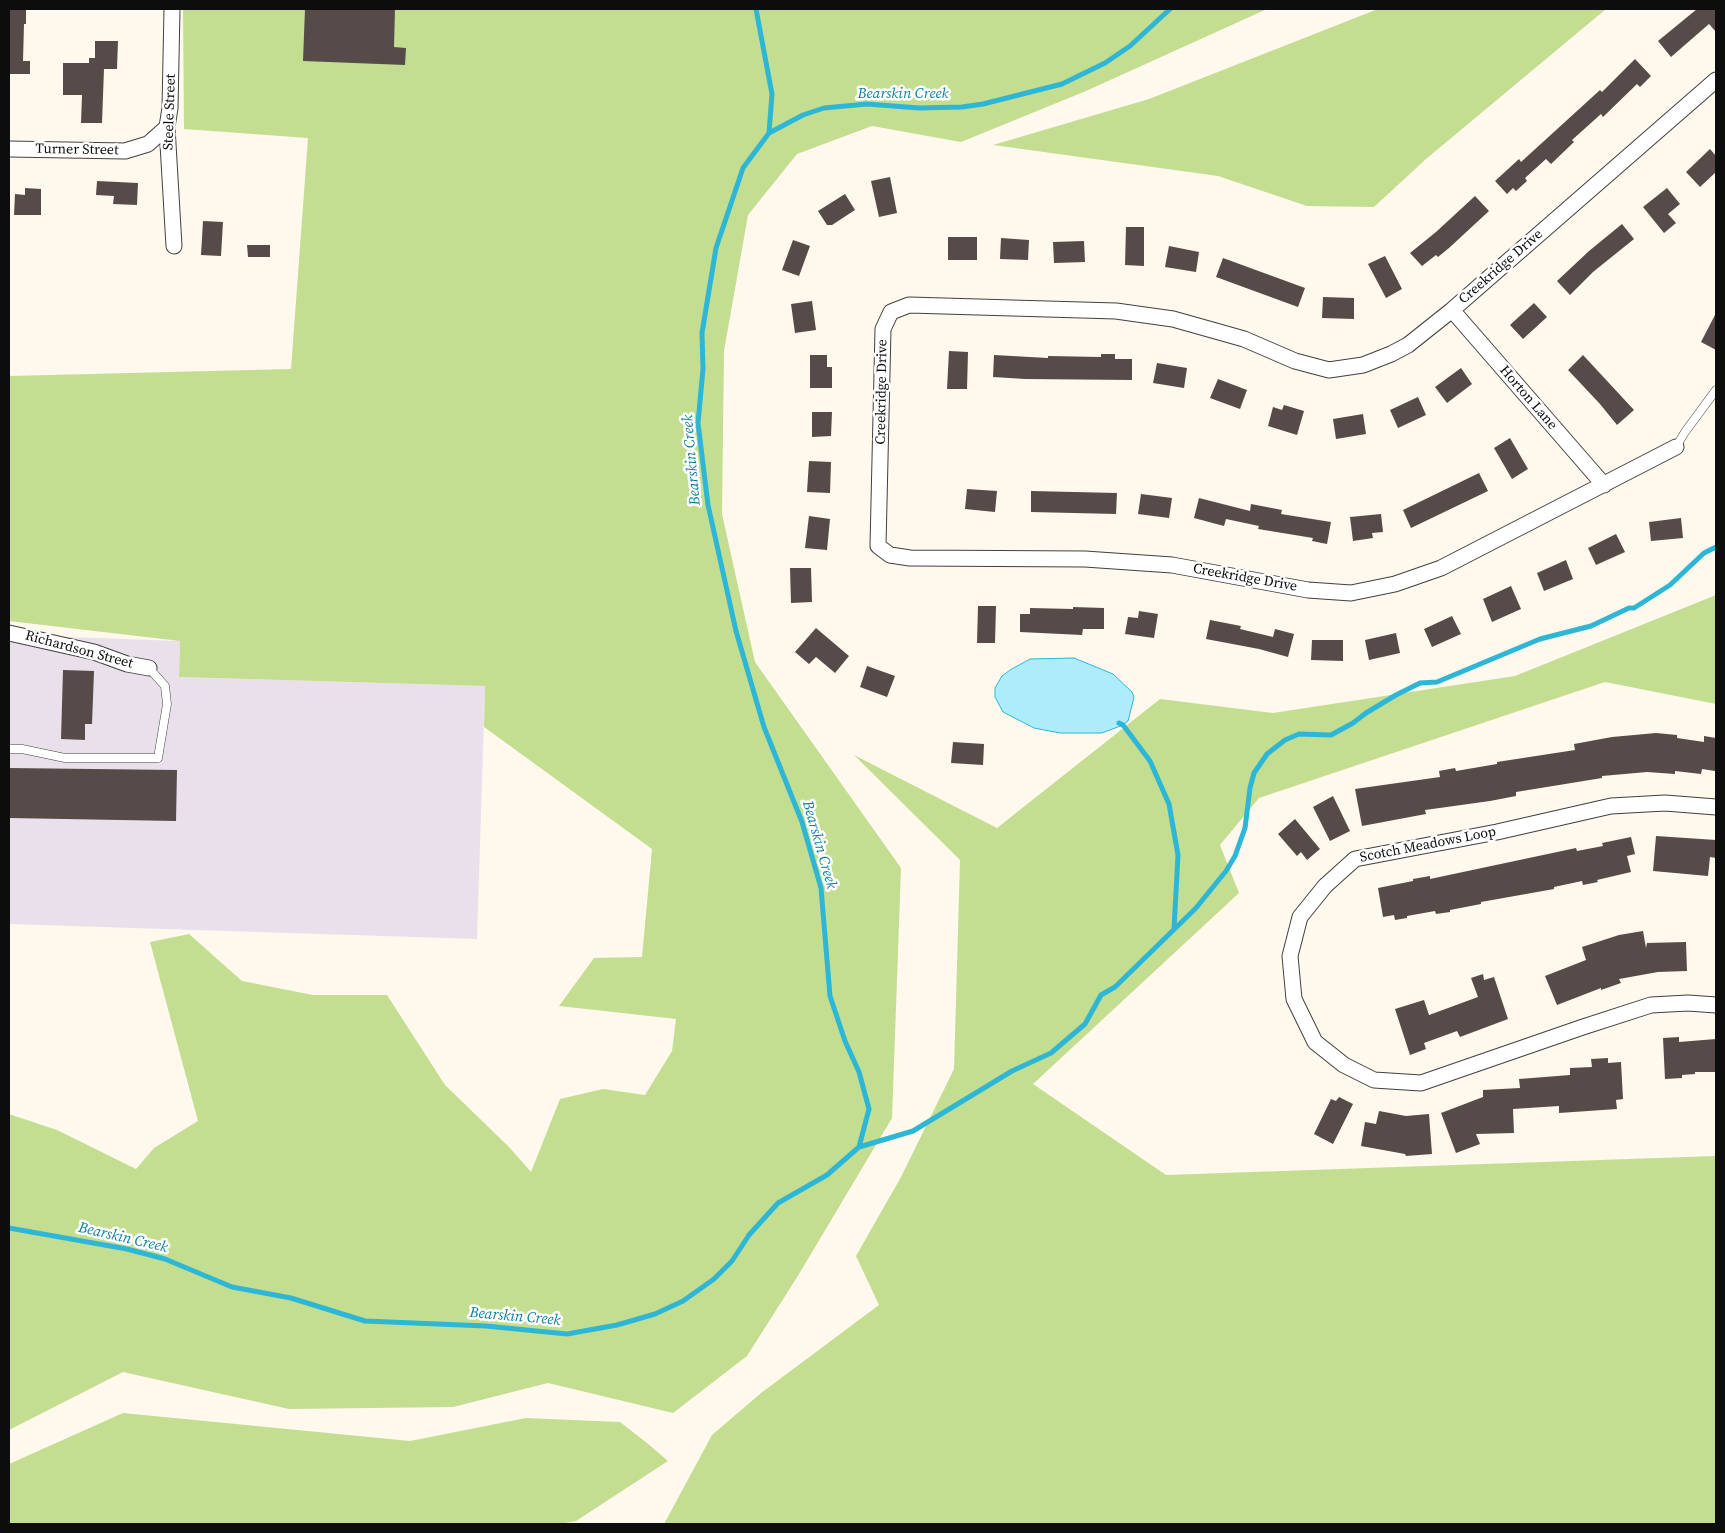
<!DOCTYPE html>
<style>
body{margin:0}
#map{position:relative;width:1725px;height:1533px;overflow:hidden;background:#fff8ec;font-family:"Source Serif 4",serif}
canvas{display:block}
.frame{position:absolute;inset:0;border:10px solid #0d0d0d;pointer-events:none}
</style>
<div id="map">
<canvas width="1725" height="1533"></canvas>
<div class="frame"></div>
</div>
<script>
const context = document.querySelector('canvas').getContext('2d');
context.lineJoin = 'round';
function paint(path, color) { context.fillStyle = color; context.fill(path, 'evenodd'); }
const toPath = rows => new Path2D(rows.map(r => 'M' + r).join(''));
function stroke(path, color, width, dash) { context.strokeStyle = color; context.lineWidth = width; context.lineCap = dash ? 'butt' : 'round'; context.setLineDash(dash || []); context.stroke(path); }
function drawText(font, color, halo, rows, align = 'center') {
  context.font = font + ' "Source Serif 4",serif'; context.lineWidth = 5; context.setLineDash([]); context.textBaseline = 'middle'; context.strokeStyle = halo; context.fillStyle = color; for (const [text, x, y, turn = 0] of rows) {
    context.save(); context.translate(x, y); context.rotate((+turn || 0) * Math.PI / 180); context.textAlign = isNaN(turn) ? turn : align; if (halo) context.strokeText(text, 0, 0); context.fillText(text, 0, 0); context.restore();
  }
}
const industrial = toPath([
 [9,635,180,641,179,677,485,686,477,939,9,924]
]);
const forest = toPath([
 [183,9,1267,9,1086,91,961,142,872,126,797,154,748,215,724,351,722,514,755,662,901,868,892,1118,799,1274,747,1356,673,1413,548,1383,453,1407,289,1409,123,1372,9,1430,9,1114,57,1130,136,1169,154,1148,198,1121,150,942,189,934,242,981,313,995,387,995,445,1085,509,1147,531,1172,560,1099,603,1089,645,1095,672,1051,676,1019,559,1006,594,958,642,957,652,849,484,727,485,686,179,677,180,641,9,621,9,376,291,369,308,138,184,129],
 [1378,9,1606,9,1426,159,1374,207,1307,206,1218,176,993,145,1149,99],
 [1716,595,1716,704,1605,682,1259,798,1220,845,1239,893,1033,1084,1166,1175,1716,1156,1716,1524,664,1524,712,1435,761,1393,879,1305,856,1256,901,1177,954,1069,960,860,854,755,997,828,1160,699,1273,713,1515,676],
 [123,1413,410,1441,526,1418,620,1422,647,1443,668,1461,576,1521,560,1524,9,1524,9,1464]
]);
const water = toPath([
 [1074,658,1113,674,1132,692,1134,697,1128,721,1123,725,1102,733,1060,733,1034,728,1003,712,995,697,995,688,1002,676,1010,670,1030,659,1074,658]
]);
const stream = toPath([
 [756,9,772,94,769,133],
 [1119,723,1123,725,1150,761,1169,804,1178,855,1174,929],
 [859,1147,913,1131,1012,1071,1051,1053,1085,1024,1101,995,1115,987,1196,908,1226,871,1235,856,1245,828,1250,788,1254,773,1267,754,1285,740,1299,734,1331,735,1353,723,1366,713,1396,695,1420,683,1437,682,1540,639,1591,626,1629,608,1634,608,1670,585,1704,553,1716,547],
 [9,1228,127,1249,165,1259,232,1287,291,1298,365,1321,486,1326,567,1334,617,1325,655,1314,683,1301,714,1279,732,1261,749,1235,778,1203,827,1175,859,1147,869,1109,859,1072,845,1041,830,996,821,888,802,822,764,727,736,631,708,505,698,423,703,369,702,333,716,248,743,168,769,133,803,115,824,108,867,104,919,108,962,107,983,104,1062,84,1105,63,1130,46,1170,9]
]);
const building = toPath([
 [9,9,26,9,26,24,24,24,23,61,30,61,30,74,9,74],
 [305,9,395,9,394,47,406,48,405,65,303,61],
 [1697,9,1716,9,1716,32,1709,24,1671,57,1658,41],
 [95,41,118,41,117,69,104,69,102,123,81,123,82,95,63,95,63,63,89,63,89,58,95,58],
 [1635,59,1651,76,1640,87,1637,84,1603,117,1601,114,1572,140,1574,142,1551,164,1546,159,1525,178,1527,181,1516,191,1513,188,1507,194,1495,181,1519,159,1521,162,1600,90,1602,92],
 [1710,149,1716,156,1716,172,1700,187,1686,172],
 [890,177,897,213,879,217,871,181],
 [97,181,138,183,137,205,113,204,114,196,96,195],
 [25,188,41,189,41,215,14,215,15,194,25,195],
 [1667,188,1680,204,1668,214,1676,223,1664,233,1643,207],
 [845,194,855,210,832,225,827,225,818,211],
 [1475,196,1489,211,1449,248,1438,257,1436,255,1422,266,1410,253,1436,232],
 [203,221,223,222,221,256,201,255],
 [1622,224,1634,239,1593,272,1570,295,1557,281,1589,251],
 [1126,227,1144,227,1144,266,1125,265],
 [948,237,977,237,977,260,948,260],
 [1001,238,1029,240,1028,260,1000,259],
 [793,240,810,246,799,276,782,270],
 [1084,241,1085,262,1054,263,1053,242],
 [247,245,270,245,270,257,248,257],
 [1169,246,1199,252,1196,272,1165,267],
 [1385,256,1402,289,1386,298,1368,264],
 [1223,258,1305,288,1298,307,1216,277],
 [1323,297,1354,298,1354,319,1322,318],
 [812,301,816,330,795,333,791,304],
 [1534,303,1547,317,1523,339,1510,325],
 [1716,313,1716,350,1701,342],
 [949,351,968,352,967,389,947,389],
 [1101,354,1115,354,1115,359,1132,359,1132,380,1025,379,993,377,994,355,1048,358,1048,356,1101,357],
 [810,355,827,355,827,367,832,367,832,388,810,388],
 [1583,355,1634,410,1617,425,1600,404,1568,370],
 [1157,363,1187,368,1184,388,1153,383],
 [1461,368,1472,384,1447,403,1435,387],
 [1218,379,1247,390,1240,409,1210,398],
 [1418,397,1426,415,1398,428,1390,410],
 [1284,405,1304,411,1297,435,1268,426,1273,407,1282,410],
 [812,412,832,412,831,436,812,437],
 [1363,414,1366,434,1336,439,1333,419],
 [1510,438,1528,469,1512,479,1494,448],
 [809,461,831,462,830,493,807,492],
 [1479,473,1488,491,1411,528,1403,510],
 [967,489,997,491,995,512,965,509],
 [1031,491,1117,493,1116,514,1031,512],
 [1141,494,1172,498,1169,518,1138,514],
 [1199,498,1250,511,1251,504,1282,510,1281,514,1331,522,1327,544,1312,541,1313,538,1258,529,1259,526,1226,519,1224,526,1194,518],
 [1381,514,1383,532,1372,533,1373,538,1353,541,1350,517],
 [809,516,830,519,827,550,805,548],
 [1681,518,1683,538,1651,541,1649,522],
 [1616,534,1625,552,1596,565,1588,548],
 [1566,560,1573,579,1544,591,1537,573],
 [790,568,811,568,812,602,791,603],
 [1511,586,1521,609,1492,622,1483,599],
 [978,606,996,606,995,643,977,643],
 [1073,607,1104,608,1104,629,1083,629,1082,635,1020,632,1020,614,1030,614,1030,608,1073,609],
 [1139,611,1158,614,1154,638,1125,634,1128,617,1138,618],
 [1452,616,1461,634,1432,647,1424,629],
 [1210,620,1241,626,1240,629,1273,637,1275,629,1294,634,1288,657,1259,649,1206,639],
 [816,628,849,656,835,673,816,657,809,664,795,652],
 [1396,633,1400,653,1369,660,1365,640],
 [1312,640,1343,640,1343,661,1311,660],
 [867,666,895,676,887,697,860,687],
 [63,670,94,671,92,724,85,724,85,740,61,739],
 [1656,733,1677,735,1677,738,1704,742,1704,736,1716,738,1715,771,1702,769,1701,774,1675,771,1675,774,1647,772,1602,776,1602,778,1516,792,1516,796,1490,801,1425,810,1426,814,1362,826,1355,789,1440,777,1439,771,1455,768,1456,771,1497,764,1497,762,1575,750,1574,744,1612,737],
 [953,742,984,744,983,765,951,763],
 [9,768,177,770,176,821,9,818],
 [1333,796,1350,831,1330,841,1313,807],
 [1295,819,1320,849,1307,860,1301,852,1297,856,1278,834],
 [1656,836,1716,840,1716,858,1710,857,1708,876,1653,871],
 [1631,837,1635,854,1627,856,1631,872,1597,880,1598,882,1583,885,1582,881,1554,887,1554,889,1481,902,1481,904,1450,910,1450,912,1436,914,1435,911,1407,916,1407,918,1395,920,1394,915,1383,917,1378,888,1413,881,1413,879,1430,876,1430,879,1576,848,1577,851,1603,846,1602,843],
 [1643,931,1646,948,1647,943,1686,942,1687,971,1658,972,1619,979,1621,983,1601,990,1601,988,1557,1005,1545,976,1586,960,1582,947,1619,935],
 [1483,974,1484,980,1494,977,1508,1019,1460,1037,1457,1031,1424,1043,1426,1049,1410,1055,1395,1009,1424,1000,1429,1015,1478,997,1471,978],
 [1679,1037,1679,1042,1716,1039,1716,1072,1695,1072,1695,1074,1682,1075,1682,1078,1665,1079,1663,1038],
 [1608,1058,1608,1063,1621,1062,1623,1099,1616,1100,1617,1109,1559,1113,1559,1106,1513,1109,1514,1133,1476,1134,1480,1144,1456,1153,1441,1113,1483,1097,1483,1090,1520,1088,1519,1079,1570,1075,1570,1068,1592,1067,1591,1059],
 [1339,1097,1353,1104,1333,1144,1314,1134,1331,1099,1336,1101],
 [1379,1111,1406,1116,1429,1114,1432,1154,1406,1156,1405,1154,1361,1146,1365,1122,1376,1124]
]);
const service = toPath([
 [1676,447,1685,432,1716,390],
 [9,749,22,749,65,758,158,758,167,704,165,686,149,668]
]);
const minor = toPath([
 [172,9,170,108,167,127,174,246],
 [9,149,125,151,148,144,167,127],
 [1452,310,1604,485],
 [1676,447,1441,568,1395,584,1351,593,1308,590,1172,565,1085,559,910,558,890,555,878,546,883,329,891,312,909,305,1116,311,1173,319,1244,339,1295,361,1329,370,1363,365,1391,354,1408,345,1452,310,1716,80],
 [9,633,94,652,127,664,149,668],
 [1716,807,1665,803,1611,806,1497,832,1355,859,1325,886,1300,917,1290,956,1294,999,1315,1042,1344,1065,1374,1080,1421,1083,1583,1027,1651,1005,1688,1003,1716,1005]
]);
const streetNames = [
 ["Steele Street",170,112,-88],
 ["Turner Street",77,150,1],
 ["Creekridge Drive",1501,267,-41],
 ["Creekridge Drive",882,392,-89],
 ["Horton Lane",1528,398,49],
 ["Creekridge Drive",1245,578,10],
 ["Richardson Street",79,650,15],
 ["Scotch Meadows Loop",1428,845,-11]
];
const waterNames = [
 ["Bearskin Creek",903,94],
 ["Bearskin Creek",692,460,-95],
 ["Bearskin Creek",819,845,74],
 ["Bearskin Creek",123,1238,13],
 ["Bearskin Creek",515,1317,5]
];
paint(industrial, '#e9e0ec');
paint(forest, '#c4de91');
paint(water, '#adedfb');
stroke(water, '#2eb6d7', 1);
stroke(stream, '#2eb6d7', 5);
paint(building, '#564b48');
stroke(service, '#404040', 9);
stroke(minor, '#404040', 17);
stroke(service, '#fff', 8);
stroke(minor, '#fff', 15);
drawText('14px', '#0d0d0d', '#fff', streetNames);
drawText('italic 15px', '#0d7ea0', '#fff', waterNames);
</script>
